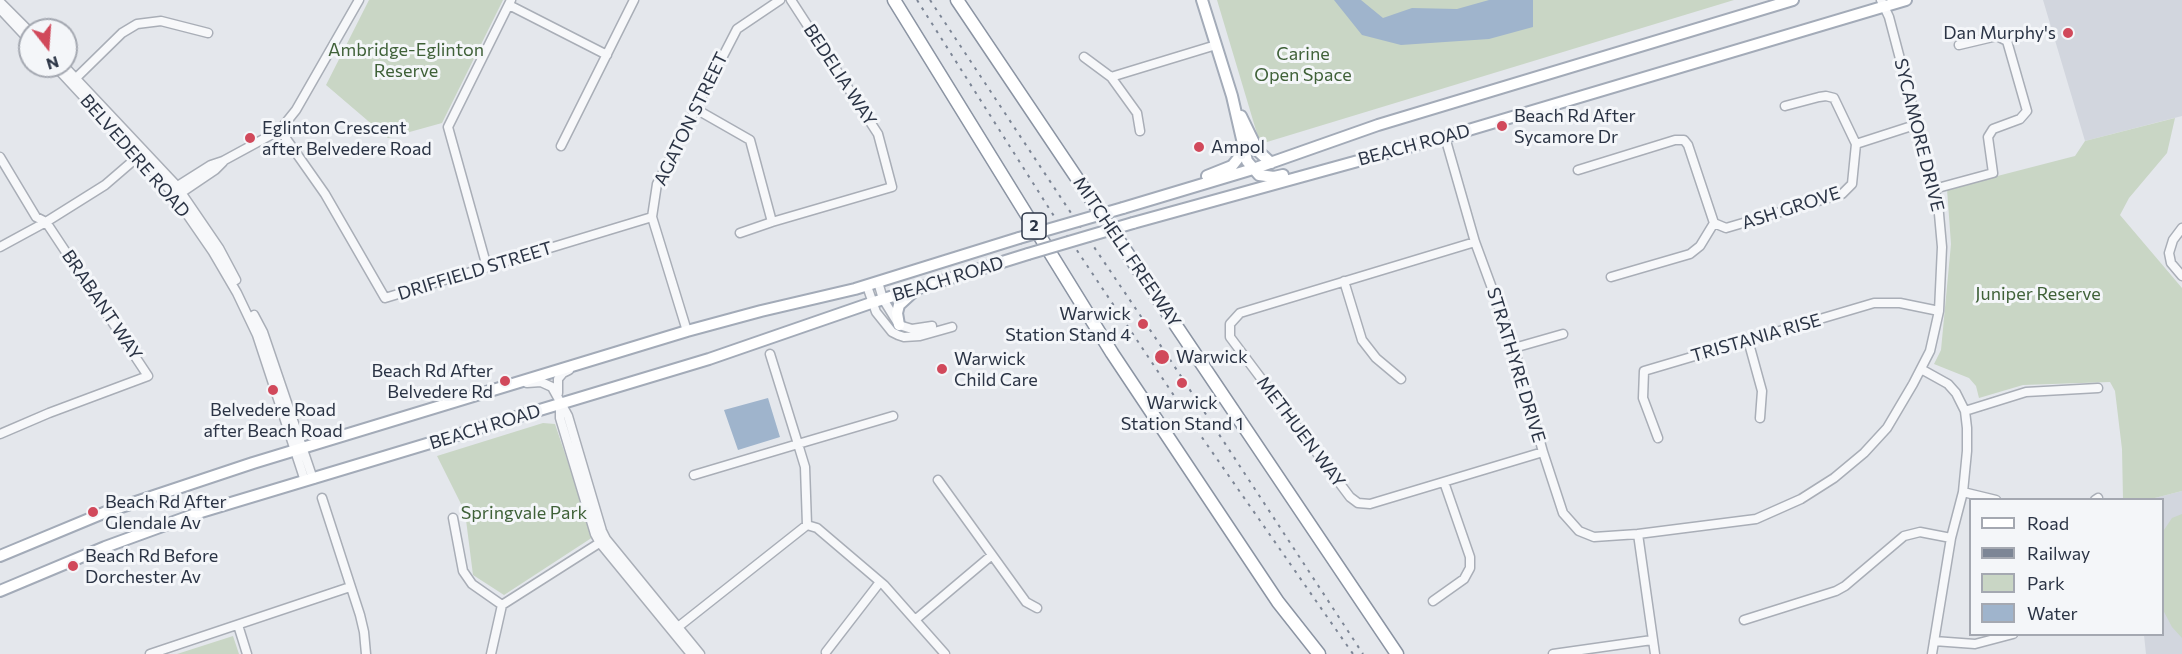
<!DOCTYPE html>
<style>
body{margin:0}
#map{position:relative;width:2182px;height:654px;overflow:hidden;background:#e4e7ec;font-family:Commissioner,sans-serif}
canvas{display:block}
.legend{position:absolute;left:1969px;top:498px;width:195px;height:138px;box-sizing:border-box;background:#f4f6f9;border:2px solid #a4a8b1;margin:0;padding:8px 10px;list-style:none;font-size:18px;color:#2b3445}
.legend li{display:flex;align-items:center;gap:12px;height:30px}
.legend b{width:30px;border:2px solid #a4a8b1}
.north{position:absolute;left:18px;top:18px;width:60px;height:60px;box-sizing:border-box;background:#f4f6f9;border:2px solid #a4a8b1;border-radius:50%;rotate:163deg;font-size:16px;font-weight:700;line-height:24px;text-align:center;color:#2b3445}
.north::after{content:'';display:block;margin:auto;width:21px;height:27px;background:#d1495b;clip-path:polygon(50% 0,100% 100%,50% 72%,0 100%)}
</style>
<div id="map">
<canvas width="2182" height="654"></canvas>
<ul class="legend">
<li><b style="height:8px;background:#fff"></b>Road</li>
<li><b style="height:8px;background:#7d8696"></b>Railway</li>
<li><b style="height:16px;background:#c9d6c5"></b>Park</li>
<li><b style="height:16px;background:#9fb4cc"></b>Water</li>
</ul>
<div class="north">N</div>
</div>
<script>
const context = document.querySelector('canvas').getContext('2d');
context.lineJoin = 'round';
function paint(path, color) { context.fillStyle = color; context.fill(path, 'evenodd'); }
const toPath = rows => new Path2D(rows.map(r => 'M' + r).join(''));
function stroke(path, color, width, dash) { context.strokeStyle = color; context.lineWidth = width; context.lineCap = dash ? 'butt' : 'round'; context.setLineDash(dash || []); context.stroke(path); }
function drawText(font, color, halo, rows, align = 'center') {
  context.font = font + ' Commissioner,sans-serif'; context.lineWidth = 6; context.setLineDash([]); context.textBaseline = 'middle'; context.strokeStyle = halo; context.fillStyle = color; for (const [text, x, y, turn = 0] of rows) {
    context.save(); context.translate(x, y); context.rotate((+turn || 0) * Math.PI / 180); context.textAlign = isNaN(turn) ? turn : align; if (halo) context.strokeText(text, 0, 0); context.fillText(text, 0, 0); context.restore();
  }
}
const built = toPath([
 [2043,0,2182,0,2182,116,2085,141],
 [2182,491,2182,654,2146,654,2144,635,2162,634,2162,500,2151,499]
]);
const green = toPath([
 [369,0,503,0,442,123,388,138,326,85],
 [1217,0,1734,0,1267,142,1258,137],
 [2175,118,2167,153,2129,198,2120,215,2182,288,2182,491,2151,499,2123,499,2122,449,2115,391,2110,382,2023,385,1979,398,1976,386,1969,378,1934,364,1941,350,1951,244,1947,189,2075,156,2085,141],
 [543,423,555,424,593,537,504,595,473,575,465,512,437,456],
 [2182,514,2182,638,2172,627,2162,608,2163,539,2164,530,2172,518],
 [233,636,239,654,177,654]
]);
const water = toPath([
 [1334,0,1361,0,1383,18,1412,8,1457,9,1489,0,1533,0,1533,27,1489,39,1401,45,1362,35],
 [768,398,780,437,738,450,724,410]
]);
const minor = toPath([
 [0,2,30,32],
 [509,5,607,55],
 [0,9,30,41],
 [1084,57,1111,77,1137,113,1140,131],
 [55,66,171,191,213,252,237,293,257,335,305,481],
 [64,66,176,185,219,248,236,280],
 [1111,77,1216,45],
 [73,81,122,33,137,24,161,21,208,33],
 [1785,106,1819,97,1826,96,1834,98,1856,144],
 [694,108,750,140,772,222],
 [280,130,325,194,385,298,652,217],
 [1445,137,1475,242,1514,348,1543,452,1563,513,1579,531,1594,537,1638,534],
 [561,146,634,0],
 [0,157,36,217,46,222,148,376,49,413,0,434],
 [1578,170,1675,140,1684,140,1688,145,1714,223,1726,228,1842,194,1852,184,1856,144,1918,124],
 [173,189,211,165,223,161,280,130,296,110,359,0],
 [1934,189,1993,173,1988,137,1993,129,2020,119,2027,111,2007,41,1997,36,1959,45],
 [178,195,215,170,223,162],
 [2182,228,2173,240,2169,253,2171,263,2182,276],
 [740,233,772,222,892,187,878,134,791,0],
 [1475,242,1240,313,1230,324,1230,337,1350,497,1358,503,1370,504,1543,452],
 [0,247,46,222,105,185,141,154],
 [487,267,448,127,511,0],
 [1611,277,1690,254,1700,246,1714,223],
 [1344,281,1362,340,1376,358,1401,379],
 [878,282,883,299,899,325,912,329,932,326],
 [867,286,876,312,892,332,898,335,904,337,920,336,952,327],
 [254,315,263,332,313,479],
 [687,331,652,217,657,184,737,29,780,0],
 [1748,340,1762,391,1760,418],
 [1514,348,1563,334],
 [770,354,798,444,893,416],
 [1921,369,1948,384,1956,393,1965,411,1967,428,1967,451,1963,492,1951,538,1932,654],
 [527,383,541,382,552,387,568,416,602,531,606,539,700,654],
 [558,393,558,379,563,373,569,370],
 [560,405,560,418,595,534,600,543,691,654],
 [1965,411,2026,392,2098,388],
 [1658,438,1643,398,1644,371,1874,303,1900,303,1939,311],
 [694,475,798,444,805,467,807,525],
 [938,480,1026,602,1037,608],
 [1963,492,1996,500],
 [322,498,360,615,364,632,366,654],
 [2095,500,2098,498],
 [453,518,463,571,472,584,502,605],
 [1433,601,1464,579,1470,568,1470,557,1444,482],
 [915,620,992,555],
 [1744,620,1836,591,1845,586,1904,536,1920,532,1951,538],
 [238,625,247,654],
 [673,631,807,525,817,528,884,585,945,654],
 [1934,641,1975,644,2013,634],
 [826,652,880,582],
 [150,654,350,587],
 [491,654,502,605,604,540],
 [1553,654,1652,640],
 [1655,654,1638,534,1756,519,1801,499,1834,478,1864,453,1887,428,1913,384,1930,351,1939,311,1942,247,1938,203,1889,17,1881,0]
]);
const major = toPath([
 [1202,0,1232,96,1247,161,1259,175,1274,177,1283,175],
 [1241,116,1258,151,1271,163],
 [1207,176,1232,166,1244,151],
 [1123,208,1253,169,1378,125,1793,0],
 [1133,223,1445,137,1906,0],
 [899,325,897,313,899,305,912,293],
 [0,556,106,512,253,463,687,331,761,311,855,289,1019,238],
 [0,591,105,547,201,512,709,359,871,303,1028,254]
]);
const highway = toPath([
 [894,0,1112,353,1278,602,1319,654],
 [957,0,1397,654]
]);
const rail = toPath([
 [917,0,1052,213,1201,436,1353,654],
 [930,0,1071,213,1167,355,1363,654]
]);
const majorBridge = toPath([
 [1019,238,1123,208],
 [1028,254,1133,223]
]);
const markers = [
 [2068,33,6,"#d1495b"],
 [1502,126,6,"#d1495b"],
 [250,138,6,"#d1495b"],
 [1199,147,6,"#d1495b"],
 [1143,324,6,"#d1495b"],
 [1162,357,8,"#d1495b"],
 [942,369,6,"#d1495b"],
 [505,381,6,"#d1495b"],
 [1182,383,6,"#d1495b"],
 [273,390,6,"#d1495b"],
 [93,512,6,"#d1495b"],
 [73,566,6,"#d1495b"]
];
const shields = [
 [1034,226,24]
];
const shieldNames = [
 ["2",1034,226]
];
const poiNames = [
 ["Dan Murphy's",2056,33,"right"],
 ["Beach Rd After",1514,116],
 ["Sycamore Dr",1514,137],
 ["Eglinton Crescent",262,128],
 ["after Belvedere Road",262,149],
 ["Ampol",1211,147],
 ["Warwick",1131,314,"right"],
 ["Station Stand 4",1131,335,"right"],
 ["Warwick",1176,357],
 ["Warwick",954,359],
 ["Child Care",954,380],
 ["Beach Rd After",493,371,"right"],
 ["Belvedere Rd",493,392,"right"],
 ["Warwick",1182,403,"center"],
 ["Station Stand 1",1182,424,"center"],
 ["Belvedere Road",273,410,"center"],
 ["after Beach Road",273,431,"center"],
 ["Beach Rd After",105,502],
 ["Glendale Av",105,523],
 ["Beach Rd Before",85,556],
 ["Dorchester Av",85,577]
];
const parkNames = [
 ["Ambridge-Eglinton",406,50],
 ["Reserve",406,71],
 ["Carine",1303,54],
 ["Open Space",1303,75],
 ["Juniper Reserve",2038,294],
 ["Springvale Park",524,513]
];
const streetNames = [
 ["BEDELIA WAY",840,75,57],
 ["AGATON STREET",691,119,-64],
 ["SYCAMORE DRIVE",1919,135,76],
 ["BEACH ROAD",1414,145,-15],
 ["BELVEDERE ROAD",135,156,49],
 ["ASH GROVE",1791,208,-18],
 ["MITCHELL FREEWAY",1127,252,56],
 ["DRIFFIELD STREET",475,271,-17],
 ["BEACH ROAD",948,279,-17],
 ["BRABANT WAY",102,305,56],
 ["TRISTANIA RISE",1756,338,-16],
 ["STRATHYRE DRIVE",1516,365,73],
 ["BEACH ROAD",485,427,-17],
 ["METHUEN WAY",1301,432,53]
];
paint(built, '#d2d6de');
paint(green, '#c9d6c5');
paint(water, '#9fb4cc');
stroke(minor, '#a9aeb7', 11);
stroke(major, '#a3abb8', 14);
stroke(highway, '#8b94a3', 15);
stroke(minor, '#f7f8fa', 8);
stroke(major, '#fff', 10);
stroke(highway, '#fff', 12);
stroke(rail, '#7d8696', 2, [3, 6]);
stroke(majorBridge, '#a3abb8', 14, []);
stroke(majorBridge, '#fff', 10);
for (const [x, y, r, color] of markers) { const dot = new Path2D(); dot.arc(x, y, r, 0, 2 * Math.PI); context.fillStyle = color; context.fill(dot); stroke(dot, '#f4f6f9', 2); }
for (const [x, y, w] of shields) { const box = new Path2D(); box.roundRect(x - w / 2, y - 13, w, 26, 4.5); context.fillStyle = '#f4f6f9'; context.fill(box); stroke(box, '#2b3445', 1.5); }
drawText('bold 16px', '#2b3445', null, shieldNames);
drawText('18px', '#2b3445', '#f4f6f9', poiNames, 'left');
drawText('18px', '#3f6138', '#f4f6f9', parkNames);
drawText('18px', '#2b3445', '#f4f6f9', streetNames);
</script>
